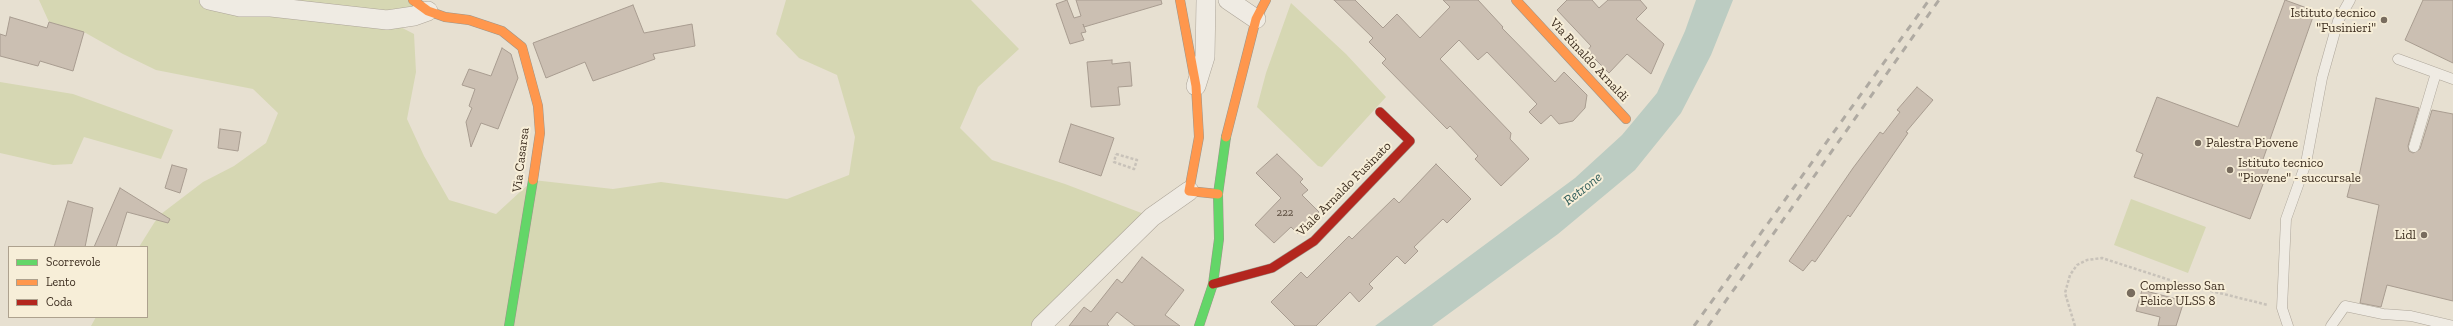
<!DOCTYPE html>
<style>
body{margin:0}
#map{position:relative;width:2453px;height:326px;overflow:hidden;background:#e7e0d1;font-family:"Zilla Slab",serif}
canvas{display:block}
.legend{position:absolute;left:8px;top:246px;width:140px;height:72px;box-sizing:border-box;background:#f7eed8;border:1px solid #ada18e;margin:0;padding:5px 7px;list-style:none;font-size:12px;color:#3d2e20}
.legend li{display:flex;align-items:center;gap:8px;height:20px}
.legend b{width:20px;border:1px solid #ada18e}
</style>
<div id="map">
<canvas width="2453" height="326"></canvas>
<ul class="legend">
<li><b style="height:5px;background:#63d668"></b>Scorrevole</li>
<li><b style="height:5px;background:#ff974d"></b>Lento</li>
<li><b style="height:5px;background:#b3261e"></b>Coda</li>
</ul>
</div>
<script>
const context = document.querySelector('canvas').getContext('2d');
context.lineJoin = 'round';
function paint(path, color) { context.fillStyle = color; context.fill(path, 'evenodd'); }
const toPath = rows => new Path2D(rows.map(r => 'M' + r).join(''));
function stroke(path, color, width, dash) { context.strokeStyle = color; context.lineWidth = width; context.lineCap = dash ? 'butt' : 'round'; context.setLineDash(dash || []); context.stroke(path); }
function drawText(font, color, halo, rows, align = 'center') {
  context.font = font + ' "Zilla Slab",serif'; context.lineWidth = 4; context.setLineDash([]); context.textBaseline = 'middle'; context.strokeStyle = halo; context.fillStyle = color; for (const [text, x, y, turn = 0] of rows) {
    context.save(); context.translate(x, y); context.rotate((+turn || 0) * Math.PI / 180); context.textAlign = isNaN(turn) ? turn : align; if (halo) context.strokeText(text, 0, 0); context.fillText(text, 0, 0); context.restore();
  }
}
const green = toPath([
 [39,0,413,0,428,11,387,20,414,34,416,72,407,119,424,156,449,200,496,214,533,180,613,189,661,182,787,199,849,175,855,137,837,75,799,58,776,34,786,0,971,0,1019,49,978,87,960,128,992,160,1065,184,1152,217,1041,326,91,326,96,317,147,317,147,247,139,247,154,223,161,214,203,182,234,166,266,143,278,113,253,89,156,70,123,54,84,32,49,22],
 [1291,3,1346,54,1386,97,1322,167,1318,166,1257,107,1266,73],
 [0,82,73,94,173,130,161,159,84,137,72,164,53,165,0,153],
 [2131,199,2206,227,2188,273,2114,245]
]);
const water = toPath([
 [1696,0,1733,0,1711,55,1681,113,1635,170,1558,234,1432,326,1375,326,1575,178,1622,135,1657,93,1685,31]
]);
const building = toPath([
 [1067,0,1074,18,1081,16,1076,0,1161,0,1162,4,1084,27,1083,24,1086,32,1081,33,1084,40,1070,44,1056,4,1067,0],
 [1334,0,1355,0,1383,28,1397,14,1420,38,1450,7,1443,0,1478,0,1503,27,1502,28,1555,82,1564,72,1587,95,1585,108,1573,121,1559,124,1551,115,1541,124,1529,112,1537,104,1487,52,1478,60,1459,40,1440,59,1511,133,1510,139,1529,159,1501,186,1475,159,1478,156,1450,126,1447,129,1382,63,1386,59,1369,42,1373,38,1334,0],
 [1567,0,1592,0,1599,8,1608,0,1640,0,1647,8,1636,19,1664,44,1651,74,1627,54,1609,73,1587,51,1591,46,1557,10,1567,0],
 [2285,0,2315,11,2261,165,2269,168,2250,219,2134,177,2143,154,2136,151,2157,97,2238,127,2285,0],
 [2423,0,2453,0,2453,63,2405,40,2423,0],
 [633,5,644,33,692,24,695,46,653,54,655,59,593,81,585,62,546,78,533,43,633,5],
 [10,17,47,28,49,22,84,32,73,71,40,61,38,66,0,56,0,34,6,36,10,17],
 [502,48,511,54,518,78,498,129,481,123,471,147,466,122,472,108,469,106,475,89,462,85,469,69,491,76,502,48],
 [1112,60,1112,64,1130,62,1132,86,1118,87,1120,105,1091,107,1087,62,1112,60],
 [1917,87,1933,100,1906,132,1908,133,1850,217,1848,215,1815,262,1812,260,1803,271,1789,261,1853,168,1880,132,1883,134,1900,112,1897,110,1917,87],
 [2376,98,2419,108,2408,146,2409,151,2413,153,2420,149,2432,110,2453,114,2453,301,2387,285,2381,307,2360,303,2379,205,2347,197,2353,174,2359,176,2376,98],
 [1071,124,1114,138,1101,176,1059,162,1071,124],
 [220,129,241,132,238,151,218,148,220,129],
 [1277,154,1303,179,1300,182,1308,190,1302,195,1319,212,1298,234,1291,227,1274,243,1255,225,1281,198,1256,173,1277,154],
 [1436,164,1471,199,1447,223,1443,219,1414,247,1418,251,1405,264,1397,256,1369,284,1373,288,1359,302,1350,292,1316,326,1295,326,1271,302,1301,272,1307,278,1349,236,1352,239,1394,198,1399,203,1436,164],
 [172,165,187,169,180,193,165,188,172,165],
 [120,188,170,219,168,223,127,212,116,247,94,247,120,188],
 [68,201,93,208,85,247,54,247,68,201],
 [1142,257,1184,290,1165,315,1180,326,1135,326,1117,312,1107,324,1109,326,1069,326,1084,307,1091,312,1117,279,1122,283,1142,257],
 [2142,290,2184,301,2176,326,2158,326,2160,317,2136,311,2142,290]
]);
const path = toPath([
 [1116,154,1137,160,1134,169,1114,162,1116,154],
 [2075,326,2065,293,2070,275,2077,265,2087,260,2102,258,2179,283,2268,305]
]);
const lane = toPath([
 [2398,59,2453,79],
 [2414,147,2436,73],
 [2288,326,2282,308,2286,219,2306,163,2322,78,2338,21,2350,0],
 [2331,326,2345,306,2383,314,2411,316,2453,326]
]);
const street = toPath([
 [209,0,240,7,271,7,387,20,414,16,428,11],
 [1228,0,1256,19],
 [1196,86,1205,57,1206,0],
 [1041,326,1152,217,1189,191]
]);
const fast = toPath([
 [509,326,533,180],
 [1199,326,1213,284,1219,239,1218,194,1226,137]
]);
const slow = toPath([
 [413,0,428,11,445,17,469,20,502,31,522,47,538,106,540,133,533,180],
 [1180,0,1196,86,1199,137,1189,191,1218,194],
 [1516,0,1626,119],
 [1226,137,1256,19,1266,0]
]);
const jam = toPath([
 [1213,284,1272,268,1314,241,1410,141,1380,112]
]);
const rail = toPath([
 [1694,326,1929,0],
 [1708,326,1939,0]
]);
const markers = [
 [2384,20,4,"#786c5e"],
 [2198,143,4,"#786c5e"],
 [2230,170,4,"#786c5e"],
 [2424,235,4,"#786c5e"],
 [2131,293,5,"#786c5e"]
];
const numberNames = [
 ["222",1285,213]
];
const poiNames = [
 ["Istituto tecnico",2376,13,"right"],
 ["\"Fusinieri\"",2376,28,"right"],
 ["Palestra Piovene",2206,143],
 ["Istituto tecnico",2238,163],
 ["\"Piovene\" - succursale",2238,178],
 ["Lidl",2416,235,"right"],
 ["Complesso San",2140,286],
 ["Felice ULSS 8",2140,301]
];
const streetNames = [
 ["Via Rinaldo Arnaldi",1589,60,47],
 ["Via Casarsa",521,160,-83],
 ["Viale Arnaldo Fusinato",1344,189,-45]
];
const waterNames = [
 ["Retrone",1583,189,-38]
];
paint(green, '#d6d7b3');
paint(water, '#bcccc2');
paint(building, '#cbbfb2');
stroke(building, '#a89c90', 1);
stroke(lane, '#ada599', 11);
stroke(street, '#ada599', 20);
stroke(fast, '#9c958a', 10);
stroke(slow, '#9c958a', 10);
stroke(jam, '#9c958a', 10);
stroke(path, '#c8c2b9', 2.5, [3, 2]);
stroke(lane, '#efebe3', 10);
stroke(street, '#efebe3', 19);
stroke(fast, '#63d668', 9);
stroke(slow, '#ff974d', 9);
stroke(jam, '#b3261e', 9);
stroke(rail, '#afaaa2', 3, [7, 7]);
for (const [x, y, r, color] of markers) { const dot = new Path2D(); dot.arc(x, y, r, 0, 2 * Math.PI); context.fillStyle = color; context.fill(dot); stroke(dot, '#f7eed8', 1.5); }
drawText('11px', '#605244', null, numberNames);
drawText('13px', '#3d2e20', '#f7eed8', poiNames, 'left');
drawText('13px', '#3d2e20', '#f7eed8', streetNames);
drawText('italic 14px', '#2f5d5a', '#f7eed8', waterNames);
</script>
